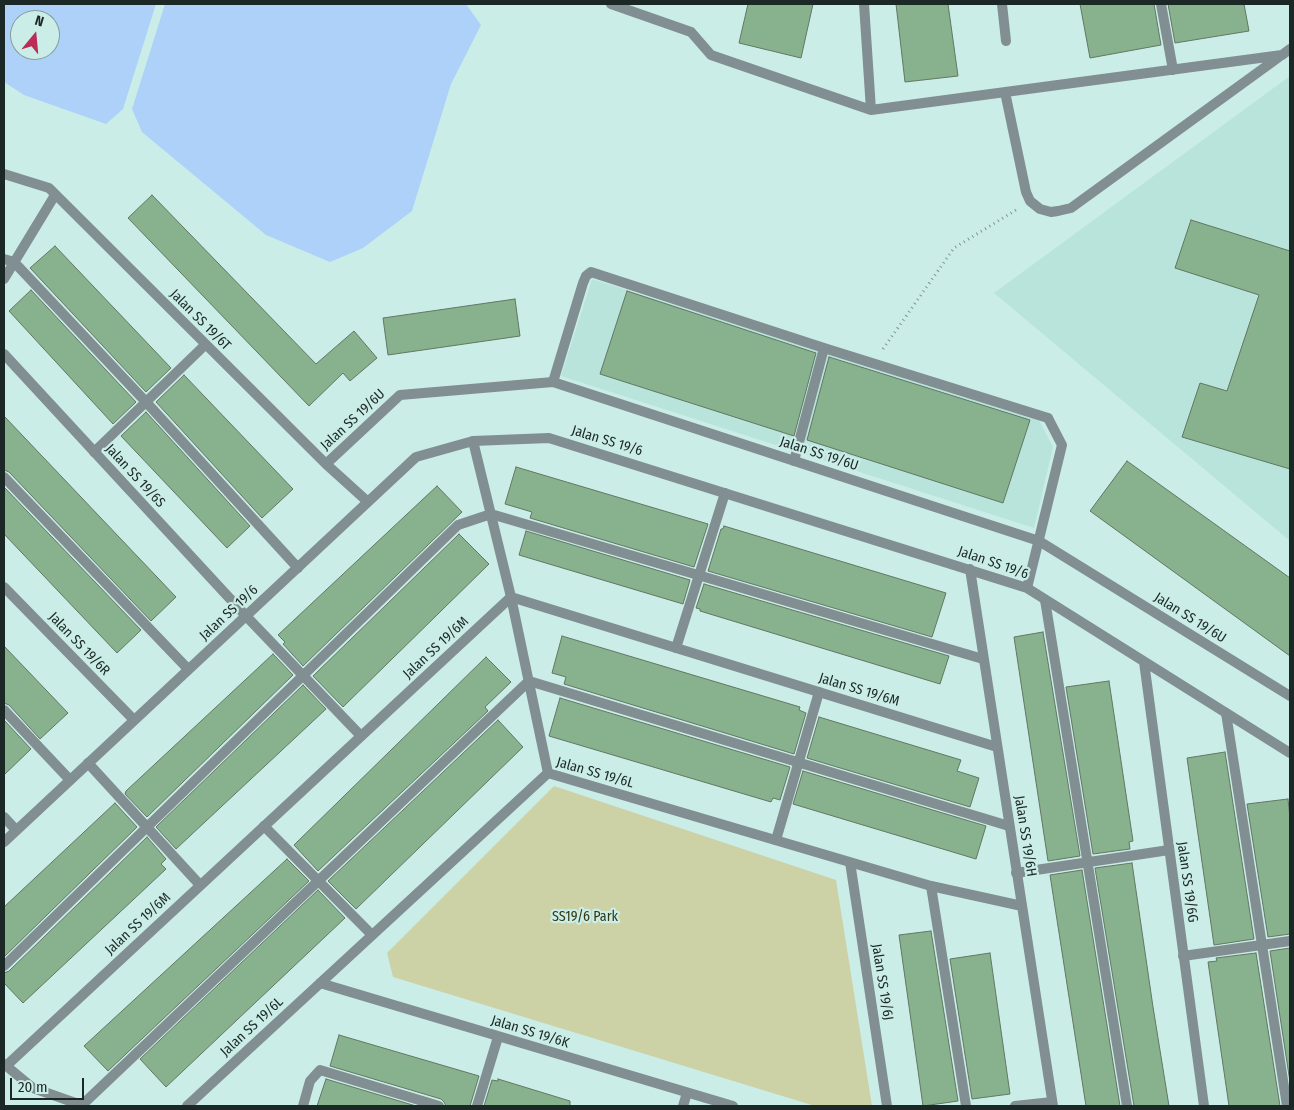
<!DOCTYPE html>
<style>
body{margin:0}
#map{position:relative;width:1294px;height:1110px;overflow:hidden;background:#cbede7;font-family:"Fira Sans Condensed",sans-serif}
canvas{display:block}
.frame{position:absolute;inset:0;border:5px solid #1b2825;pointer-events:none}
.north{position:absolute;left:10px;top:10px;width:50px;height:50px;box-sizing:border-box;background:#cbede7;border:1px solid #859e99;border-radius:50%;rotate:17deg;font-size:14px;font-weight:700;line-height:20px;text-align:center;color:#1b2825}
.north::after{content:'';display:block;margin:auto;width:18px;height:22px;background:#bb2c56;clip-path:polygon(50% 0,100% 100%,50% 72%,0 100%)}
.scale{position:absolute;left:10px;top:1078px;width:74px;height:22px;box-sizing:border-box;border:2px solid #1b2825;border-top:0;padding-left:6px;font-size:15px;line-height:18px;white-space:nowrap;color:#1b2825;-webkit-text-stroke:4px #cbede7;paint-order:stroke}
</style>
<div id="map">
<canvas width="1294" height="1110"></canvas>
<div class="frame"></div>
<div class="north">N</div>
<div class="scale">20 m</div>
</div>
<script>
const context = document.querySelector('canvas').getContext('2d');
context.lineJoin = 'round';
function paint(path, color) { context.fillStyle = color; context.fill(path, 'evenodd'); }
const toPath = rows => new Path2D(rows.map(r => 'M' + r).join(''));
function stroke(path, color, width, dash) { context.strokeStyle = color; context.lineWidth = width; context.lineCap = dash ? 'butt' : 'round'; context.setLineDash(dash || []); context.stroke(path); }
function drawText(font, color, halo, rows, align = 'center') {
  context.font = font + ' "Fira Sans Condensed",sans-serif'; context.lineWidth = 4.5; context.setLineDash([]); context.textBaseline = 'middle'; context.strokeStyle = halo; context.fillStyle = color; for (const [text, x, y, turn = 0] of rows) {
    context.save(); context.translate(x, y); context.rotate((+turn || 0) * Math.PI / 180); context.textAlign = isNaN(turn) ? turn : align; if (halo) context.strokeText(text, 0, 0); context.fillText(text, 0, 0); context.restore();
  }
}
const built = toPath([
 [1290,76,1290,541,994,293],
 [592,279,1039,420,1053,447,1034,528,561,376]
]);
const green = toPath([
 [554,786,836,880,872,1106,815,1106,393,977,387,953]
]);
const water = toPath([
 [4,4,156,4,123,109,106,124,24,95,4,82],
 [20,20,50,20,50,50,20,50],
 [165,4,466,4,481,25,451,84,412,211,363,248,330,262,266,235,142,132,132,109]
]);
const building = toPath([
 [748,4,813,4,801,58,739,43,748,4],
 [896,4,948,4,958,76,905,82,896,4],
 [1080,4,1154,4,1161,45,1090,58,1080,4],
 [1168,4,1244,4,1249,31,1175,43,1168,4],
 [152,195,316,364,354,331,377,358,350,381,343,373,309,406,128,218,152,195],
 [1191,220,1290,251,1290,469,1182,437,1200,383,1227,391,1259,295,1175,268,1191,220],
 [55,246,171,368,146,392,30,268,55,246],
 [31,290,136,402,113,424,9,311,31,290],
 [627,291,816,353,794,436,600,374,627,291],
 [515,299,520,336,388,355,383,318,515,299],
 [829,357,1030,420,1003,503,807,440,829,357],
 [184,375,293,489,262,518,156,402,184,375],
 [146,412,250,526,227,548,121,436,146,412],
 [4,416,176,597,151,621,9,472,4,470,4,416],
 [1127,461,1290,578,1290,656,1090,511,1127,461],
 [516,467,708,524,694,567,530,518,532,512,505,504,516,467],
 [437,486,462,512,303,666,283,644,285,642,278,635,437,486],
 [4,487,141,630,117,653,4,534,4,487],
 [724,526,946,593,932,637,708,571,721,529,723,529,724,526],
 [526,531,690,580,683,604,519,555,526,531],
 [459,534,489,564,343,707,313,676,459,534],
 [704,584,949,656,940,684,700,611,700,609,696,608,704,584],
 [1043,632,1080,856,1048,861,1014,637,1043,632],
 [562,636,800,707,799,710,806,713,794,754,564,684,566,677,552,673,562,636],
 [4,646,68,713,40,739,9,705,4,703,4,646],
 [273,654,293,675,147,817,125,794,126,791,273,654],
 [486,657,511,682,485,707,488,711,318,871,294,845,486,657],
 [1109,681,1133,841,1129,842,1130,849,1093,854,1066,687,1109,681],
 [303,685,326,709,176,849,156,827,303,685],
 [560,698,790,767,780,800,773,798,771,802,549,736,560,698],
 [819,717,961,760,957,771,979,778,970,807,807,758,819,717],
 [4,720,31,749,4,775,4,720],
 [498,720,523,747,356,909,328,881,498,720],
 [1225,752,1254,939,1214,945,1187,758,1225,752],
 [803,771,986,826,976,859,793,804,803,771],
 [1288,799,1290,818,1290,934,1268,937,1247,804,1288,799],
 [115,803,137,827,4,957,4,907,115,803],
 [147,837,166,859,161,864,166,869,23,1003,4,983,4,973,9,971,147,837],
 [287,859,309,881,108,1071,84,1046,287,859],
 [1132,863,1153,1007,1169,1106,1134,1106,1095,868,1132,863],
 [1082,870,1120,1106,1086,1106,1050,875,1082,870],
 [318,890,345,918,166,1087,140,1059,318,890],
 [931,931,958,1101,923,1106,899,935,931,931],
 [1290,948,1290,1082,1270,951,1290,948],
 [990,953,1010,1094,972,1099,950,959,990,953],
 [1256,953,1280,1106,1229,1106,1208,962,1217,961,1216,958,1256,953],
 [339,1035,479,1076,470,1106,446,1106,444,1102,441,1099,330,1066,339,1035],
 [326,1079,416,1106,317,1106,326,1079],
 [498,1079,570,1101,570,1106,484,1106,492,1080,498,1081,498,1079]
]);
const path = toPath([
 [883,349,954,248,1016,210]
]);
const service = toPath([
 [611,4,691,32,711,55,871,110,1282,55,1290,49],
 [864,4,871,110],
 [1161,4,1173,70],
 [1005,92,1026,192,1030,201,1040,209,1051,212,1058,211,1071,208,1279,57],
 [4,259,14,262,146,402,298,568],
 [4,279,55,195],
 [553,382,583,283,586,276,591,272,824,348,1048,418],
 [473,441,511,597,548,773],
 [94,452,205,345],
 [794,461,824,348],
 [4,477,188,669],
 [1045,600,1127,1106],
 [246,616,361,736],
 [676,648,725,493],
 [4,710,70,780],
 [1226,713,1287,1106],
 [88,763,200,885],
 [264,826,372,935],
 [776,840,819,692],
 [1016,873,1169,850],
 [931,886,966,1106],
 [1183,956,1290,941],
 [4,966,458,525,491,514,983,659],
 [81,1106,529,681,1009,826],
 [303,1106,310,1081,320,1070,439,1106],
 [477,1106,498,1037],
 [683,1106,687,1093],
 [1015,1106,1052,1102]
]);
const minor = toPath([
 [1002,4,1006,41],
 [4,174,49,188,326,464,368,502],
 [4,354,246,616],
 [326,464,400,395,553,382,1039,541,1290,696],
 [970,569,1053,1106],
 [4,587,134,720],
 [1027,588,1062,445,1048,418],
 [1144,662,1204,1106],
 [4,817,16,830],
 [4,842,416,457,473,441,549,438,1027,588,1290,753],
 [850,862,887,1106],
 [320,983,733,1106],
 [4,1064,33,1088,84,1106],
 [6,1066,511,597,997,747],
 [187,1106,548,773,931,886,1022,906]
]);
const streetNames = [
 ["Jalan SS 19/6T",200,320,45],
 ["Jalan SS 19/6U",353,420,-43],
 ["Jalan SS 19/6",607,441,17],
 ["Jalan SS 19/6U",819,454,18],
 ["Jalan SS 19/6S",135,476,47],
 ["Jalan SS 19/6",993,563,19],
 ["Jalan SS 19/6",229,613,-43],
 ["Jalan SS 19/6U",1190,618,32],
 ["Jalan SS 19/6R",79,644,46],
 ["Jalan SS 19/6M",436,648,-43],
 ["Jalan SS 19/6M",859,690,17],
 ["Jalan SS 19/6L",595,773,16],
 ["Jalan SS 19/6H",1025,836,81],
 ["Jalan SS 19/6G",1187,882,82],
 ["Jalan SS 19/6M",138,924,-43],
 ["Jalan SS 19/6J",882,982,81],
 ["Jalan SS 19/6L",252,1027,-43],
 ["Jalan SS 19/6K",530,1032,17]
];
const parkNames = [
 ["SS19/6 Park",585,917]
];
paint(built, '#b8e4dc');
paint(green, '#ccd2a6');
paint(water, '#aed1f9');
paint(building, '#88b18d');
stroke(building, '#627764', 1);
stroke(path, '#7f9893', 3, [1, 4]);
stroke(service, '#818e92', 10);
stroke(minor, '#818e92', 10);
drawText('14px', '#1b2825', '#cbede7', streetNames);
drawText('14px', '#353810', '#cbede7', parkNames);
</script>
